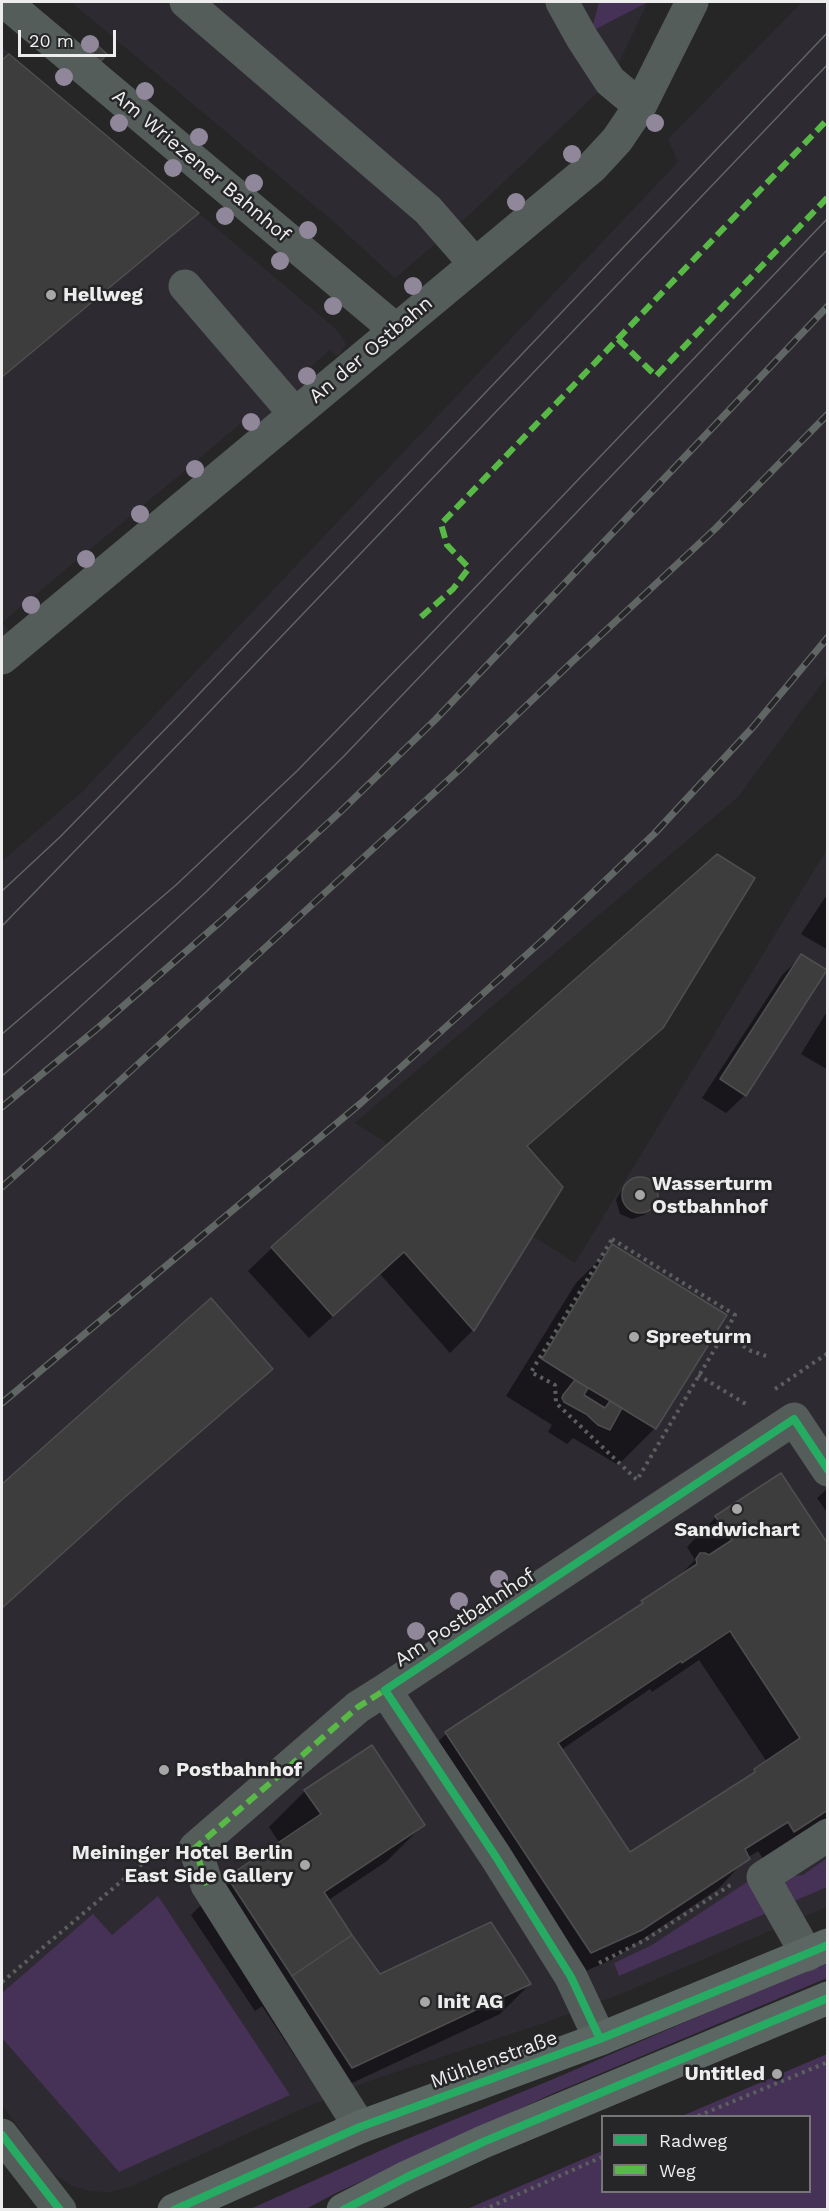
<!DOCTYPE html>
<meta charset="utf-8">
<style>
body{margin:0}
#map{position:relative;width:829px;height:2211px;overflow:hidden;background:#262626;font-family:"Work Sans",sans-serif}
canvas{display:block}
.frame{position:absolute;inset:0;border:3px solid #ededee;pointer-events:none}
.legend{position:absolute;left:601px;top:2115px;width:210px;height:78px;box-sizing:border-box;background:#262527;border:2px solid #767577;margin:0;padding:8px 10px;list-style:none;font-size:18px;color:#ededee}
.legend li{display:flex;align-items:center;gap:12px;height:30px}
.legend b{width:30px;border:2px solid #767577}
.scale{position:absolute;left:18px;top:30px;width:98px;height:27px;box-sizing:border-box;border:3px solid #ededee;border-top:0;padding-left:8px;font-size:18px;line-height:21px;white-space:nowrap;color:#ededee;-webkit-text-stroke:4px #262527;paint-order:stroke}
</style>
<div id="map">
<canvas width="829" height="2211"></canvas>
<div class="frame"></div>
<ul class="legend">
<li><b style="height:8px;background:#26ab63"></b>Radweg</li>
<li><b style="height:8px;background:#58b947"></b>Weg</li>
</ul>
<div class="scale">20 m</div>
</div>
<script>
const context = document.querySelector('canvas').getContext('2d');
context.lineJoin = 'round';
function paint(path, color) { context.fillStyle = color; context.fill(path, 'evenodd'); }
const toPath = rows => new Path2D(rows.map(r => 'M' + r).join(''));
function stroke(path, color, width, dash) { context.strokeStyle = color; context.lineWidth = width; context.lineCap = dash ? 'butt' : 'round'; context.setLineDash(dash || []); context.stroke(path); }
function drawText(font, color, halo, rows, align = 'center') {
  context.font = font + ' "Work Sans",sans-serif'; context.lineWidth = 5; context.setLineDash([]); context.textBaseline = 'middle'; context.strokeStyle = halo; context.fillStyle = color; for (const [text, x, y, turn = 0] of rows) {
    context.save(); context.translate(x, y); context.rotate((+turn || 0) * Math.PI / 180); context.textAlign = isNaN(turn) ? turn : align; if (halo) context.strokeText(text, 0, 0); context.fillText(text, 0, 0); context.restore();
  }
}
const built = toPath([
 [71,2,648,2,610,81,469,215,395,278,335,223],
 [802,2,827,2,827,676,739,796,355,1123,575,1263,827,849,827,1907,628,1991,544,2023,372,2080,297,2111,130,2187,109,2192,90,2191,72,2186,52,2173,2,2105,2,861,81,793,678,162,668,139],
 [2,47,336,329,346,344,339,355,336,356,330,350,309,368,315,376,248,432,241,423,197,460,203,469,194,477,187,469,142,506,149,515,140,522,133,514,88,551,94,560,86,567,79,558,33,597,39,606,31,613,23,605,2,623,9,631,2,637]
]);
const green = toPath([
 [599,2,648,2,596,29,593,25],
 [827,1858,827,1887,792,1902,781,1877,803,1875],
 [750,1880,767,1913,619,1976,614,1963,652,1945],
 [158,1896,290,2095,119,2172,2,2038,2,1993,93,1914,112,1935],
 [827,1961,827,1978,554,2093,336,2193,306,2209,248,2210,402,2141,551,2080],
 [827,2054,827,2209,467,2209,602,2151,602,2192,810,2192,810,2116,682,2116]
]);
const shadow = toPath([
 [9,56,190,219,2,376,2,62],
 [718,856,661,1027,637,1051,527,1147,562,1187,473,1330,450,1353,380,1274,309,1338,248,1271,272,1248],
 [828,893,828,950,801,934],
 [802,956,745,1095,726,1113,702,1098,783,974],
 [828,1010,828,1070,801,1054],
 [642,1179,653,1184,657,1196,651,1208,644,1215,632,1219,620,1214,616,1200,622,1189,629,1182],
 [613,1246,725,1316,655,1428,618,1465,573,1438,567,1444,548,1432,552,1425,506,1396,576,1283],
 [211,1300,271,1369,2,1607,2,1486],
 [828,1488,828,1514,817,1498],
 [716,1517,828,1546,828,1818,764,1860,758,1851,747,1858,718,1889,611,1960,561,1982,416,1763,446,1734,632,1613,642,1602,674,1581,695,1560,687,1547],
 [699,1660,767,1762,747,1779,630,1854,561,1750,650,1689,652,1692],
 [305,1791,423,1825,387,1861,327,1901,379,1976,530,1984,500,2014,322,2097,262,2006,255,2011,191,1915,228,1878,280,1844,269,1827]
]);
const building = toPath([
 [98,46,107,54,101,61,92,54,98,46],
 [9,54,199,213,2,377,2,60,9,54],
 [717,854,755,878,663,1028,527,1146,563,1187,474,1331,404,1252,333,1316,271,1247,717,854],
 [801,954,827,970,746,1096,720,1079,801,954],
 '622 1195a18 18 0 1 1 36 0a18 18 0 1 1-36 0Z',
 [612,1244,727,1315,656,1429,610,1401,605,1408,584,1395,588,1388,542,1359,612,1244],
 [211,1298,273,1369,124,1498,2,1608,2,1484,211,1298],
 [575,1380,622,1408,610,1430,598,1425,586,1414,564,1402,562,1398,563,1395,575,1380],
 [781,1473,828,1544,828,1810,794,1832,788,1822,745,1849,750,1859,642,1930,591,1953,445,1732,643,1603,641,1601,697,1564,696,1559,700,1553,705,1553,709,1555,732,1540,715,1516,781,1473],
 [730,1631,800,1738,754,1769,755,1772,630,1852,558,1743,681,1661,682,1663,730,1631],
 [372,1745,425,1825,324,1892,352,1935,292,1976,227,1877,321,1814,304,1790,372,1745],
 [491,1922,531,1984,352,2068,292,1976,352,1935,380,1974,491,1922]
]);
const path = toPath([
 [612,1239,735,1315,637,1480,556,1403,555,1385,531,1372,612,1239],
 [724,1334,751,1351,766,1356],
 [698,1375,749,1406],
 [775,1389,828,1353],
 [599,1963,645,1940,732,1884],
 [2,1982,149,1858,162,1855],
 [698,2116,828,2062],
 [483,2210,602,2157]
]);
const minor = toPath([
 [5,2,396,330],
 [186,2,428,210,475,264],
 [562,2,582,38,610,81,640,106],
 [185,286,295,414],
 [2,658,592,167,617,140,640,106,692,2],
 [807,1955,763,1877,828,1835],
 [600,2039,571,1977,496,1857,385,1690,794,1419,828,1470],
 [360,2127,207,1885,195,1848,358,1707,385,1690],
 [2,2135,60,2210]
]);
const major = toPath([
 [174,2210,360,2127,600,2039,828,1945],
 [343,2210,407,2177,483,2142,828,1998]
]);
const tram = toPath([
 [2,891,60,837,181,713,828,32],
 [2,926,193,729,828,64],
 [2,1034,176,885,297,771,426,639,828,218],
 [2,1076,58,1027,205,893,344,756,828,249]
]);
const rail = toPath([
 [2,1107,99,1027,220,922,339,813,435,720,828,306],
 [2,1187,54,1141,458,771,573,661,716,528,828,414],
 [2,1403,361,1103,544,939,654,834,753,727,828,637]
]);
const quiet = toPath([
 [618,339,656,376,828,197],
 [421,617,453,589,469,568,447,545,441,524,828,119],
 [207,1885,195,1848,358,1707,385,1690]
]);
const cycleway = toPath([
 [600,2039,571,1977,496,1857,385,1690,794,1419,828,1470],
 [2,2135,60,2210],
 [174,2210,360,2127,600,2039,828,1945],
 [343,2210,407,2177,483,2142,828,1998]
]);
const trees = [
 [90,44],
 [64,77],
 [145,91],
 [119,123],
 [655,123],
 [199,137],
 [572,154],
 [173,168],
 [254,183],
 [516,202],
 [225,216],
 [308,230],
 [280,261],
 [413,286],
 [333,306],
 [307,376],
 [251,422],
 [195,469],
 [140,514],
 [86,559],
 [31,605],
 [499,1579],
 [459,1601],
 [416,1631]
];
const markers = [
 [51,295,6,"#a7a7a8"],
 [640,1195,6,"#a7a7a8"],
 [634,1337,6,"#a7a7a8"],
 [737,1509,6,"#a7a7a8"],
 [164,1770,6,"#a7a7a8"],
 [305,1865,6,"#a7a7a8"],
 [425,2002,6,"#a7a7a8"],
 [777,2074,6,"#a7a7a8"]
];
const streetNames = [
 ["Am Wriezener Bahnhof",201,166,40],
 ["An der Ostbahn",371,350,-40],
 ["Am Postbahnhof",465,1618,-33],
 ["Mühlenstraße",494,2060,-20]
];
const poiNames = [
 ["Hellweg",63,295],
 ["Wasserturm",652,1184],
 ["Ostbahnhof",652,1207],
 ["Spreeturm",646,1337],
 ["Sandwichart",737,1530,"center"],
 ["Postbahnhof",176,1770],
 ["Meininger Hotel Berlin",293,1853,"right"],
 ["East Side Gallery",293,1876,"right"],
 ["Init AG",437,2002],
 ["Untitled",765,2074,"right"]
];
paint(built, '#2e2a31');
paint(green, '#453256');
paint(shadow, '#0007');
paint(building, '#3e3d3e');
stroke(building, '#4f4e4f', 1.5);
stroke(path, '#5b605e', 4, [3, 4.5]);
stroke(minor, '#545d5a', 33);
stroke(major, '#5c6763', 33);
stroke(tram, '#606663', 1.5);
stroke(rail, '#606663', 7);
stroke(rail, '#262527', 4.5, [14]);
stroke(quiet, '#58b947', 6, [12, 6]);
stroke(cycleway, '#26ab63', 8);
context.fillStyle = '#91879a';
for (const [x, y] of trees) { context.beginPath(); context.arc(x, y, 9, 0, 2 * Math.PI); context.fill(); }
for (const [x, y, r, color] of markers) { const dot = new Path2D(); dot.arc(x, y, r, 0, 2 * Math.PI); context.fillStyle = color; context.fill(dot); stroke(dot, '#262527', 2); }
drawText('20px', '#ededee', '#262527', streetNames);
drawText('bold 20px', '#ededee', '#262527', poiNames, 'left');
</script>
